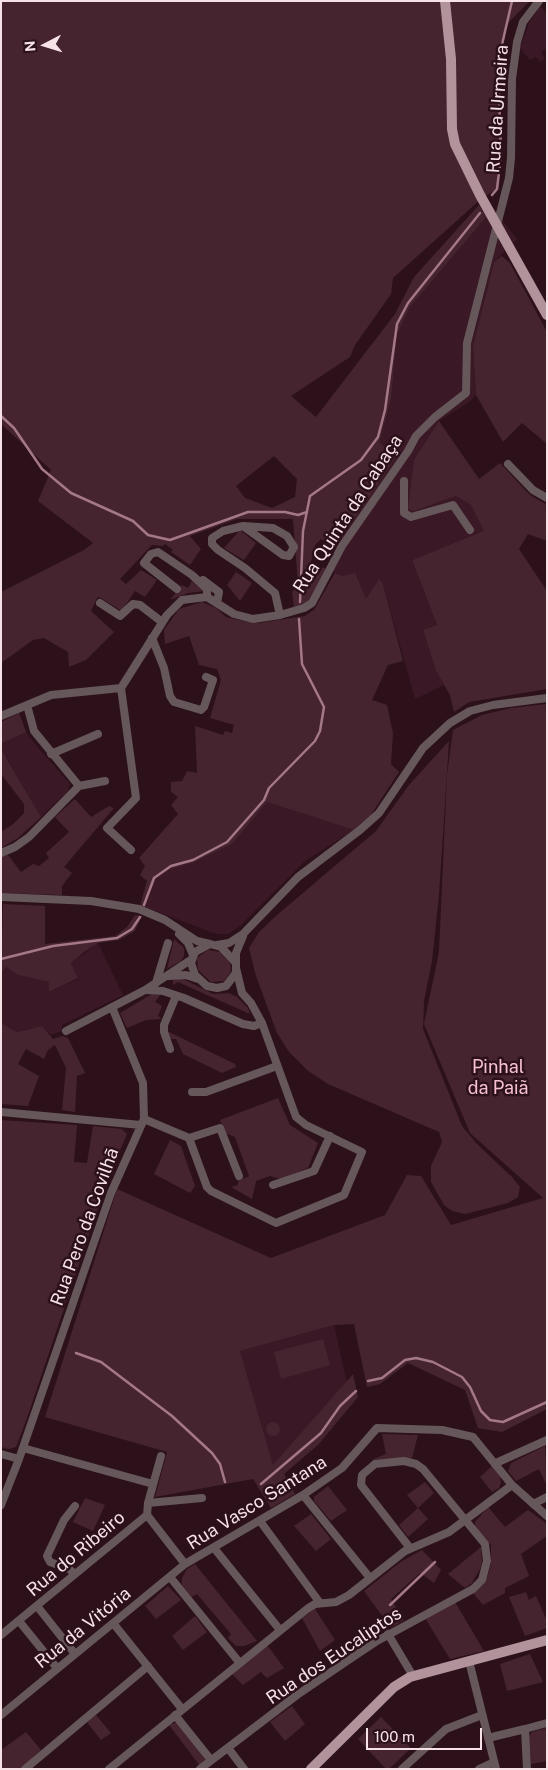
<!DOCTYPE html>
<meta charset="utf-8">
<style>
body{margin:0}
#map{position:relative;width:548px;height:1770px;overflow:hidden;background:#2c111b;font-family:"Public Sans",sans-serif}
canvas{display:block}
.frame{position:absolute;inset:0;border:2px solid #f7e2e8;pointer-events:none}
.north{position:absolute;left:20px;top:20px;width:50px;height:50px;-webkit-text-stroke:4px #2c111b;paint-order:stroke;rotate:265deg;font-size:14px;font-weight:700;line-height:20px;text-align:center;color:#f7e2e8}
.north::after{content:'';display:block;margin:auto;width:18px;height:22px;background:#f7e2e8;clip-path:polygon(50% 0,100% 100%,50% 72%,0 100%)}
.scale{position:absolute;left:366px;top:1728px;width:116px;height:22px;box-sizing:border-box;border:2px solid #f7e2e8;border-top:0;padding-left:6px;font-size:15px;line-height:18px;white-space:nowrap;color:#f7e2e8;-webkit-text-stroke:4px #2c111b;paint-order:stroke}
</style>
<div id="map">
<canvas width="548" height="1770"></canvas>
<div class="frame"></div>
<div class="north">N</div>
<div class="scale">100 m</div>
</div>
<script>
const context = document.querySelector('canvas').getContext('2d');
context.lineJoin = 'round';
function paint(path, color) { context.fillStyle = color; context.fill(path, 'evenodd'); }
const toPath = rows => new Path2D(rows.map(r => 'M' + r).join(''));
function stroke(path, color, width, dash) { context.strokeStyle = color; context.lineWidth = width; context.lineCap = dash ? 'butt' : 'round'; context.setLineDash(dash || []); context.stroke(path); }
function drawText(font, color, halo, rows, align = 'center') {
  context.font = font + ' "Public Sans",sans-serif'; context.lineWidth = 5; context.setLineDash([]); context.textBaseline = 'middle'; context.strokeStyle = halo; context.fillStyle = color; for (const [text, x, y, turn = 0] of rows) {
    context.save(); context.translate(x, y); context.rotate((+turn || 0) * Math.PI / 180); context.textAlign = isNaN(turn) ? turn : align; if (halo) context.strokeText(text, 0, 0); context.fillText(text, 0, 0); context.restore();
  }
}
const built = toPath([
 [540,6,547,14,547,48,541,52,545,58,540,62,536,57,530,60,520,48,529,23],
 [493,208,517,239,494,262,473,346,476,395,468,403,439,421,414,511,456,496,471,505,485,532,412,560,437,625,423,630,436,671,444,685,415,699,383,584,366,600,343,576,326,569,336,547,350,525,379,443,391,400,397,335,410,307],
 [19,713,26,732,34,743,70,784,68,791,41,817,1,749,1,722],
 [267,802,354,830,305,861,240,926,228,934,216,934,145,907,156,878,168,870,232,844],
 [98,943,123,995,62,1025,62,1031,51,1035,42,1026,17,1032,1,1023,1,972,6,967,18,975,49,982,49,992,78,979,71,963],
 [334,1325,347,1383,273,1466,240,1351]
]);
const green = toPath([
 [1,1,530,1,506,25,498,62,501,156,497,189,482,198,393,278,391,294,355,345,350,357,291,396,316,417,395,314,414,277,479,205,486,217,410,307,397,335,391,400,379,443,397,455,336,547,321,539,315,545,311,562,326,569,310,599,303,605,294,607,292,592,298,585,293,519,237,519,190,536,201,549,190,565,171,552,173,550,165,544,163,546,152,545,120,579,126,584,141,570,157,580,145,597,135,591,122,610,120,610,99,597,97,598,91,611,114,632,86,660,69,667,68,652,44,638,33,640,1,663,1,592,84,550,93,543,38,501,51,470,1,424],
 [274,456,297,479,295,497,272,508,245,498,236,486],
 [502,256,510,263,547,332,547,444,522,423,503,442,476,395,473,346,494,262],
 [439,421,479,479,500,463,530,495,547,505,547,541,528,534,519,549,547,591,547,689,469,702,454,712,450,695,436,671,423,630,437,625,412,560,484,531,471,505,456,496,414,511,408,509,414,460],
 [240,530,256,543,244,560,224,548],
 [236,572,252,583,240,601,227,585],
 [335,573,343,576,355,573,366,599,379,579,383,584,403,661,388,665,372,700,387,705,393,733,391,764,399,772,370,816,354,830,267,802,232,844,194,862,168,870,156,878,145,907,140,906,147,881,140,875,145,866,139,858,178,814,171,805,178,797,171,792,171,782,182,781,187,771,197,773,195,726,223,735,225,731,232,733,234,725,210,718,221,680,217,669,199,665,189,636,165,644,164,630,179,609,202,602,216,608,226,617,239,620,259,623,305,616,314,610],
 [192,581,204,591,188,593,170,600,182,585,188,588],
 [547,704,547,1409,502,1432,478,1428,465,1390,408,1363,380,1384,367,1387,354,1324,334,1325,240,1351,273,1465,353,1374,358,1397,318,1445,284,1474,295,1494,271,1508,253,1479,155,1497,167,1452,45,1417,117,1189,271,1258,385,1215,407,1175,421,1176,451,1225,543,1198,470,1133,424,1024,439,952,447,775,453,730,482,715,511,708],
 [19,713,26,732,2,743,1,722],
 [449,741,439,895,432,961,424,1001,423,1029,462,1126,477,1144,512,1177,520,1187,518,1197,508,1203,465,1214,452,1211,444,1205,431,1182,431,1166,442,1142,439,1132,328,1084,308,1071,289,1052,277,1033,256,976,249,948,259,932,277,915,376,831,409,785],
 [1,749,41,817,18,838,1,848,1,832,12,825,24,813,24,804,1,774],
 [75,799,91,817,109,806,114,808,64,867,72,873,62,886,62,895,1,893,1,856,8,855,21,872,33,864,39,866,49,858,46,853,69,832,55,817],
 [3,904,45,906,45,944,115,936,127,927,135,915,142,916,135,931,119,940,98,943,84,952,71,963,78,978,49,992,49,982,18,975,6,967,1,972],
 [174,939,184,948,184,956,181,961,167,969],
 [208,950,220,952,230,963,231,972,224,981,211,982,198,970,197,958],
 [181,978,213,994,229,993,237,997,248,1008,250,1014,178,982,173,985,173,980],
 [152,994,160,995,155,1002,162,1006,158,1016,162,1019,146,1020,127,1028,120,1013],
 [1,1023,17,1032,42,1026,53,1039,62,1036,68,1038,85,1073,77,1076,75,1112,62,1110,66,1068,55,1045,48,1050,44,1059,26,1049,18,1064,39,1076,28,1106,1,1104],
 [167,1031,235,1064,236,1067,222,1073,183,1054,176,1039,169,1039],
 [278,1098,290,1125,318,1143,308,1168,281,1179,270,1176,256,1181,252,1199,231,1187,238,1185,238,1181,249,1176,235,1137,225,1133,220,1120],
 [1,1120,77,1125,74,1162,87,1163,93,1126,122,1129,127,1134,107,1181,27,1418,16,1447,9,1449,1,1447],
 [170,1140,181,1146,195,1186,190,1193,154,1174],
 [323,1339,330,1365,281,1379,274,1352],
 '266 1429a7 7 0 1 1 14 0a7 7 0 1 1-14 0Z',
 [382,1434,418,1435,412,1458,371,1460,386,1454],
 [545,1446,547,1486,539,1469,516,1481,508,1471,511,1463],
 [492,1466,500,1477,501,1482,499,1488,492,1492,480,1477],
 [425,1482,434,1493,418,1508,428,1519,408,1537,399,1525,418,1508,407,1495],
 [328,1486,347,1510,331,1521,314,1501,314,1497],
 [85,1498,105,1505,93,1531,73,1522],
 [488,1507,505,1527,528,1510,547,1524,547,1536,521,1554,529,1576,505,1588,505,1593,483,1605,473,1593,484,1584,488,1574,491,1564,491,1545,475,1527,475,1522],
 [311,1514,331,1539,316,1551,294,1526],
 [481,1547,482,1563,480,1569,472,1583,465,1588,448,1574],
 [422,1550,441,1570,434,1583,420,1573,391,1599,404,1620,391,1628,364,1591,402,1561],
 [195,1564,257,1641,244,1646,236,1646,228,1638,231,1634,197,1594,191,1597,182,1585,182,1578,187,1569],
 [168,1586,181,1600,156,1619,145,1606],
 [526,1592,529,1600,536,1596,547,1621,547,1628,525,1636,509,1597],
 [455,1602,484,1651,450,1659,425,1618],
 [315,1609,335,1640,320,1651,302,1618],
 [195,1616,207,1632,183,1650,172,1636],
 [267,1645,284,1668,267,1678,261,1672,243,1685,232,1674],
 [530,1654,543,1682,507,1691,500,1664],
 [292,1706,305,1724,285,1741,270,1722],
 [96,1715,111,1733,101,1740,87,1722],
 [381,1717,411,1748,389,1769,386,1769,358,1739],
 [177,1722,205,1759,200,1766,169,1725],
 [547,1728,547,1761,531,1764,529,1736,532,1732],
 [26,1732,41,1750,20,1769,1,1769,1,1750]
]);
const stream = toPath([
 [492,195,497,189,501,156,498,62,512,1],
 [1,416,14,428,42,469,71,493,133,521,148,535,170,540,248,512,285,512,298,515,307,512],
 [300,602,303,531,310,496,361,460,378,437,385,410,397,324,408,303,480,213],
 [144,905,154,878,171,866,193,860,227,842,264,800,269,788,315,741,320,731,324,707,302,664,299,619],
 [1,959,53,946,117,938,132,929,140,917],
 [76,1353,101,1362,172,1416,212,1453,220,1464,225,1482],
 [368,1381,382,1378,405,1360,416,1358,433,1362,462,1377,470,1387,481,1411,490,1420,503,1422,547,1402],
 [261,1484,321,1433,340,1406,356,1391],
 [390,1605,435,1562]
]);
const minor = toPath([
 [508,464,533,490,547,498],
 [404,481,404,513,411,517,453,505,470,530],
 [243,526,273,528,287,536,294,547,289,556,283,555,243,526,223,531,212,538,212,544,218,550,245,568,275,593,280,615],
 [203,580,219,592,217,603],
 [177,589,144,563,151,554,158,552,192,575,207,589,207,597],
 [100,603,120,616,133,604,140,605,162,622],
 [152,638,164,668,170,696,174,702,201,710,204,707,213,680,206,677],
 [121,688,167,615,182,600,207,597,234,614,253,619,280,615,304,608,312,603,342,546,408,451,416,436,435,417,466,393,467,343,509,178,511,158,512,79,517,42,523,22,539,1],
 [121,688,136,798,107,828,131,850],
 [27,705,34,731,79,786],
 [1,716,51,695,121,688],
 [51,754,98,734],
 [1,853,15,847,29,837,79,786,105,781],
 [1,897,91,901,139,909,165,920,197,941,210,944],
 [179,934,188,943,193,955],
 [217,945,229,943,243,934,298,877,360,830,379,813,423,748,450,723,470,711,493,705,547,698],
 [236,963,221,947,210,944,195,952,191,963,195,975,207,986,217,988,226,986,236,973,236,953,243,936],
 [169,976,186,975,198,979],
 [156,983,168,943],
 [147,990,163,991,184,998,243,1024,254,1026,262,1023],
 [112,1007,143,1083,144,1119,189,1138,207,1187,211,1191,276,1223,344,1195,362,1152,306,1125,296,1117,262,1023,251,1003,242,993,236,968],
 [66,1031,145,990,192,959],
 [170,1049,164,1032,164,1025,176,996],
 [192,1092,206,1092,277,1066],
 [1,1112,141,1125],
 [189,1138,220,1128,239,1176],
 [273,1185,314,1171,330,1136],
 [23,1448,153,1484],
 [1,1454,19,1459],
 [161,1456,148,1503,147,1515,185,1564],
 [496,1463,547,1440],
 [303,1495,370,1578],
 [148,1503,202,1498],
 [533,1504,547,1497],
 [1,1505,19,1459,111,1193,144,1119],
 [260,1521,320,1603],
 [214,1548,280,1630],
 [75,1574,69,1569,50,1562,47,1556,64,1520,75,1506],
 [170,1577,239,1662],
 [37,1606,75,1654],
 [19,1621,57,1668],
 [113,1623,182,1709],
 [388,1634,413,1676],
 [1,1635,147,1515],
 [469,1661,496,1769],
 [1,1715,185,1564,303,1495,342,1468,377,1428,442,1430,473,1437,512,1485,547,1516],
 [175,1715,211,1760],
 [488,1738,525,1729],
 [228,1748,244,1769],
 [25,1769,148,1666],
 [109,1769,307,1609,315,1604,336,1602,349,1595,405,1551,449,1532,512,1485],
 [200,1769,297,1695,353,1657,377,1641,473,1589,482,1580,487,1561,485,1544,423,1469,416,1464,404,1461,375,1464,362,1475,361,1485,410,1548],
 [402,1769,446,1729,482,1715],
 [479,1769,494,1762],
 [527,1769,525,1729,547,1723]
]);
const major = toPath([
 [445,1,451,59,452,129,455,144,480,195,547,315],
 [311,1769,394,1687,410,1677,547,1640]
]);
const streetNames = [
 ["Rua da Urmeira",498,109,-86],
 ["Rua Quinta da Cabaça",348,514,-57],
 ["Rua Pero da Covilhã",85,1227,-70],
 ["Rua Vasco Santana",257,1503,-32],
 ["Rua do Ribeiro",76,1554,-40],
 ["Rua da Vitória",83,1628,-39],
 ["Rua dos Eucaliptos",334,1656,-34]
];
const parkNames = [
 ["Pinhal",498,1067],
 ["da Paiã",498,1088]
];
paint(built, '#3a1825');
paint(green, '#45242f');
stroke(stream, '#a47887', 2.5);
stroke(minor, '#66575b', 8);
stroke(major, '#b2939c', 10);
drawText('18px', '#f7e2e8', '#2c111b', streetNames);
drawText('18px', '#f6c0d1', '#2c111b', parkNames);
</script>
